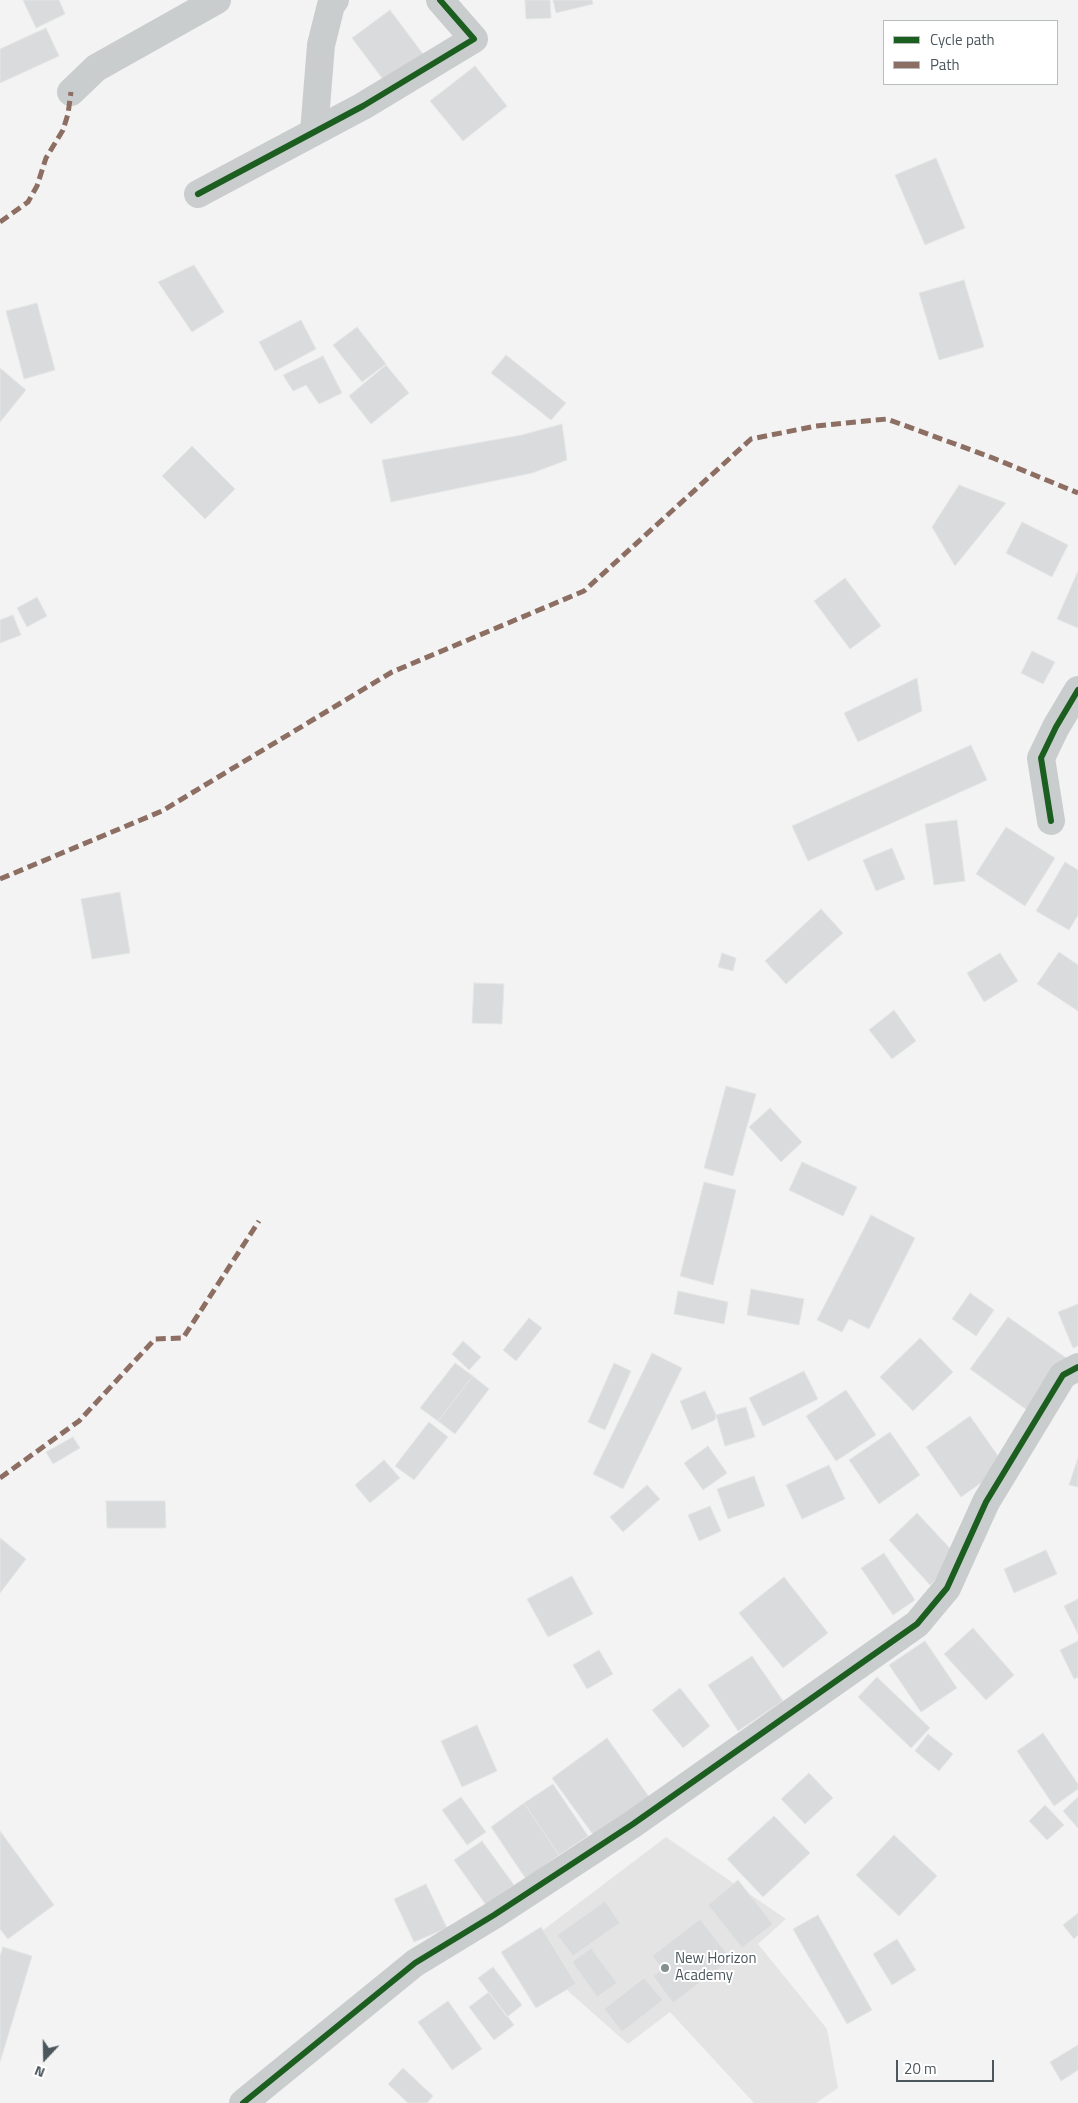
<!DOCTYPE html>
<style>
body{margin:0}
#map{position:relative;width:1078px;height:2103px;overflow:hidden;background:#f3f3f3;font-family:"Titillium Web",sans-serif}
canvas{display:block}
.legend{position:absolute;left:883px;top:20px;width:175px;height:65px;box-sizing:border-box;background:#fff;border:1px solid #b7bcbe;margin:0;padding:6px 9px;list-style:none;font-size:15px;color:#4b575d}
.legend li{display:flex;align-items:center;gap:10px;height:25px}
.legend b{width:25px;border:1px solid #b7bcbe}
.north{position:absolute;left:20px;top:2033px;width:50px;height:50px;-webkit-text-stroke:4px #fff;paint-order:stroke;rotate:201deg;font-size:14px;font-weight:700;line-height:20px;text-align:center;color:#4b575d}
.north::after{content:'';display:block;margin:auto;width:18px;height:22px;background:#4b575d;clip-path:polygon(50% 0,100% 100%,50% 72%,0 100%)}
.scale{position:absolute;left:896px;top:2060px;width:98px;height:22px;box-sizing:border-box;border:2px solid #4b575d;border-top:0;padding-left:6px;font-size:15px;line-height:18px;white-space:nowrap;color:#4b575d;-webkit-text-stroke:4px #fff;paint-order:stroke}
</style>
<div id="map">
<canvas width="1078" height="2103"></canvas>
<ul class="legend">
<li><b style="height:6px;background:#1b5e20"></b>Cycle path</li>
<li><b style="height:6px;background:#8d6e63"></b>Path</li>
</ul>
<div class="north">N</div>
<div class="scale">20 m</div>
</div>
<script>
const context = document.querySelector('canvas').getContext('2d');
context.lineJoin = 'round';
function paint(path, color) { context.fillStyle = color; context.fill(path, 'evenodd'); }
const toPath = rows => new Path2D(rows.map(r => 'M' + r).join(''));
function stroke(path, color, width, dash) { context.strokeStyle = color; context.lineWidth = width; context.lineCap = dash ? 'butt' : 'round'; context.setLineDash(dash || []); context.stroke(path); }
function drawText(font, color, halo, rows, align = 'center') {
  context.font = font + ' "Titillium Web",sans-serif'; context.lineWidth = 4; context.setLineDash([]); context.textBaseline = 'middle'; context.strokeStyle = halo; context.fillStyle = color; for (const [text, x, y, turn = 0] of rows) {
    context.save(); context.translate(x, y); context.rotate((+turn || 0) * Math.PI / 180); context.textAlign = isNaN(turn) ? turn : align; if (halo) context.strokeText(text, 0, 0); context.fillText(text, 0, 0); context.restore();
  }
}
const education = toPath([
 [666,1837,786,1919,758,1944,827,2029,838,2088,816,2103,754,2103,670,2012,628,2044,569,1992,534,1937]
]);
const building = toPath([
 [23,0,59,0,65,14,36,28,23,0],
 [525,0,550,0,551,18,526,19,525,0],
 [553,0,592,0,593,4,556,13,553,0],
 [390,10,426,58,388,86,352,38,390,10],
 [46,28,59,56,0,83,0,49,46,28],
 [475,66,507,106,463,141,430,101,475,66],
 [936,158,965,228,925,245,895,175,936,158],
 [194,265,224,312,192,332,158,282,194,265],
 [964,280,984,347,939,360,919,293,964,280],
 [37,303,55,370,24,379,6,311,37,303],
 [301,320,316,349,275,371,259,342,301,320],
 [357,327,386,364,362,382,333,345,357,327],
 [506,355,566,403,551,420,491,373,506,355],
 [323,356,342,393,319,404,306,385,293,391,283,375,323,356],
 [386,365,409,393,371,424,349,396,386,365],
 [0,368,26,390,0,422,0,368],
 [562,424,567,460,532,473,391,502,382,460,522,435,562,424],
 [192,446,235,489,205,519,162,476,192,446],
 [959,485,1006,503,955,566,932,527,959,485],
 [1022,522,1068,545,1052,577,1006,553,1022,522],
 [1078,571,1078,628,1057,619,1078,571],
 [845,578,881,626,850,649,814,601,845,578],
 [37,597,47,616,27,627,17,608,37,597],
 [13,615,21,635,0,643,0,620,13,615],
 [1032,651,1055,662,1043,684,1021,673,1032,651],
 [917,678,922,711,858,742,844,713,917,678],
 [971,745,987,780,808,861,792,826,971,745],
 [957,820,965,881,934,885,925,824,957,820],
 [1006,827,1055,858,1025,906,976,874,1006,827],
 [892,848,905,879,876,891,863,860,892,848],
 [1065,862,1078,870,1078,915,1069,930,1036,911,1065,862],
 [120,892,130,953,92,959,81,899,120,892],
 [821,909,843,933,786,984,765,961,821,909],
 [1059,952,1078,965,1078,1011,1037,984,1059,952],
 [722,953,736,958,733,971,718,967,722,953],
 [1000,953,1018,981,984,1002,967,973,1000,953],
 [474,983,504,984,502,1024,472,1023,474,983],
 [894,1010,916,1041,892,1059,869,1030,894,1010],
 [726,1086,756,1094,733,1176,704,1168,726,1086],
 [770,1108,802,1142,781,1162,749,1127,770,1108],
 [802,1162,857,1187,843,1216,789,1190,802,1162],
 [704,1182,736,1190,713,1285,680,1276,704,1182],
 [871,1215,915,1238,869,1329,849,1319,842,1332,817,1320,871,1215],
 [751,1289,804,1299,799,1325,747,1315,751,1289],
 [678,1291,728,1302,724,1324,674,1314,678,1291],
 [970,1293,994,1310,976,1336,952,1319,970,1293],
 [1078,1304,1078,1346,1073,1348,1058,1312,1078,1304],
 [1008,1317,1072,1362,1034,1415,970,1369,1008,1317],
 [529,1318,542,1328,516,1361,503,1350,529,1318],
 [920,1338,953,1372,913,1411,880,1377,920,1338],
 [463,1341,481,1357,469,1370,452,1354,463,1341],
 [652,1353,682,1368,623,1489,593,1474,652,1353],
 [455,1363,473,1376,438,1421,420,1408,455,1363],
 [614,1363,631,1371,605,1430,588,1422,614,1363],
 [804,1371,818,1399,763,1426,749,1398,804,1371],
 [473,1376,489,1389,455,1434,438,1421,473,1376],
 [846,1390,876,1435,836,1461,806,1416,846,1390],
 [705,1391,716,1415,715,1420,692,1430,680,1401,705,1391],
 [746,1407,755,1437,725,1446,716,1415,746,1407],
 [970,1416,1005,1466,961,1497,926,1447,970,1416],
 [429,1422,448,1437,414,1480,395,1466,429,1422],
 [890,1432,920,1475,879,1504,849,1460,890,1432],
 [73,1437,80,1448,53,1464,46,1452,73,1437],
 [708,1446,727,1473,703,1490,684,1463,708,1446],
 [1078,1458,1078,1487,1069,1485,1078,1458],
 [384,1460,400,1478,370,1503,355,1485,384,1460],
 [829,1465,845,1499,802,1519,786,1485,829,1465],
 [754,1476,765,1506,728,1519,717,1489,754,1476],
 [647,1485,660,1499,623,1532,610,1517,647,1485],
 [106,1501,165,1501,166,1528,107,1528,106,1501],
 [710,1506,721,1531,699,1541,688,1515,710,1506],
 [917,1513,959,1558,930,1585,889,1540,917,1513],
 [0,1538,26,1559,0,1593,0,1538],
 [1046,1550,1057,1574,1014,1593,1004,1569,1046,1550],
 [884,1553,915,1600,893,1615,861,1568,884,1553],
 [572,1576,593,1614,548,1637,527,1599,572,1576],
 [784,1577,828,1633,783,1668,739,1613,784,1577],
 [1078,1599,1078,1634,1064,1606,1078,1599],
 [973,1628,1014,1675,986,1700,944,1654,973,1628],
 [925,1641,957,1688,921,1712,889,1665,925,1641],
 [1078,1641,1078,1677,1074,1679,1060,1650,1078,1641],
 [599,1650,613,1674,587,1689,573,1665,599,1650],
 [752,1656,783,1701,738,1731,708,1685,752,1656],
 [877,1677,930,1728,911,1748,858,1697,877,1677],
 [680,1688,710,1726,683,1748,652,1710,680,1688],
 [477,1725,497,1771,462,1787,441,1741,477,1725],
 [1043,1733,1078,1784,1078,1789,1054,1806,1017,1751,1043,1733],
 [928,1734,953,1754,939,1771,915,1751,928,1734],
 [607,1738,652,1801,597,1840,552,1778,607,1738],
 [809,1773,833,1798,805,1824,781,1799,809,1773],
 [553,1784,588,1836,559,1855,524,1803,553,1784],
 [461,1797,486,1832,467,1845,442,1810,461,1797],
 [1078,1797,1078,1828,1063,1811,1078,1797],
 [524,1803,559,1855,526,1879,491,1827,524,1803],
 [1045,1805,1064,1825,1047,1840,1029,1821,1045,1805],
 [774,1816,810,1853,763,1897,727,1859,774,1816],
 [0,1831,54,1905,8,1939,0,1929,0,1831],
 [894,1835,937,1876,899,1916,856,1875,894,1835],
 [482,1841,514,1885,486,1905,454,1860,482,1841],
 [738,1880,773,1924,742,1948,708,1905,738,1880],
 [426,1884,447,1928,414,1942,394,1899,426,1884],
 [605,1901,620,1923,573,1956,557,1935,605,1901],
 [1078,1913,1078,1935,1074,1939,1063,1925,1078,1913],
 [818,1915,872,2010,847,2024,793,1929,818,1915],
 [700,1919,731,1959,673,2003,653,1976,662,1969,652,1956,700,1919],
 [541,1927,576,1984,536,2008,501,1952,541,1927],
 [897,1939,916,1970,892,1985,873,1954,897,1939],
 [3,1947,32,1956,0,2062,0,1956,3,1947],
 [591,1948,617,1983,597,1997,572,1962,591,1948],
 [493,1967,522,2005,507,2017,478,1978,493,1967],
 [644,1978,663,2000,622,2032,604,2009,644,1978],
 [489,1992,514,2025,494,2040,469,2007,489,1992],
 [448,2001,482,2049,452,2070,418,2022,448,2001],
 [1078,2045,1078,2070,1061,2081,1050,2062,1078,2045],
 [403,2068,433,2096,427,2103,408,2103,388,2084,403,2068]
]);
const minor = toPath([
 [71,92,96,68,217,0],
 [314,132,321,45,331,5,335,0],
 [198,194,363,106,474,39,440,0],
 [1051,821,1041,758,1056,727,1078,690],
 [243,2103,415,1963,494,1915,633,1824,917,1624,947,1588,986,1502,1063,1375,1078,1367]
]);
const quiet = toPath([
 [0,222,28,202,37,186,46,158,63,130,68,114,71,92],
 [0,879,162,811,392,672,584,591,751,439,816,426,887,419,993,458,1078,493],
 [0,1478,79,1421,155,1339,183,1338,259,1221]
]);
const cycleway = toPath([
 [198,194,363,106,474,39,440,0],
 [1051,821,1041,758,1056,727,1078,690],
 [243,2103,415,1963,494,1915,633,1824,917,1624,947,1588,986,1502,1063,1375,1078,1367]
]);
const markers = [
 [665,1968,5,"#868e92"]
];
const poiNames = [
 ["New Horizon",675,1959],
 ["Academy",675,1976]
];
paint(education, '#e5e4e4');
paint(building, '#dadbdc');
stroke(building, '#e4e5e5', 1);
stroke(minor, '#cacdce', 28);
stroke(quiet, '#8d6e63', 5, [10, 5]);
stroke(cycleway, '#1b5e20', 6);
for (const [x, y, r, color] of markers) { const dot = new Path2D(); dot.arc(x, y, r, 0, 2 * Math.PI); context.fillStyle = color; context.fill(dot); stroke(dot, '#fff', 2); }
drawText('15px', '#4b575d', '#fff', poiNames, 'left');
</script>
